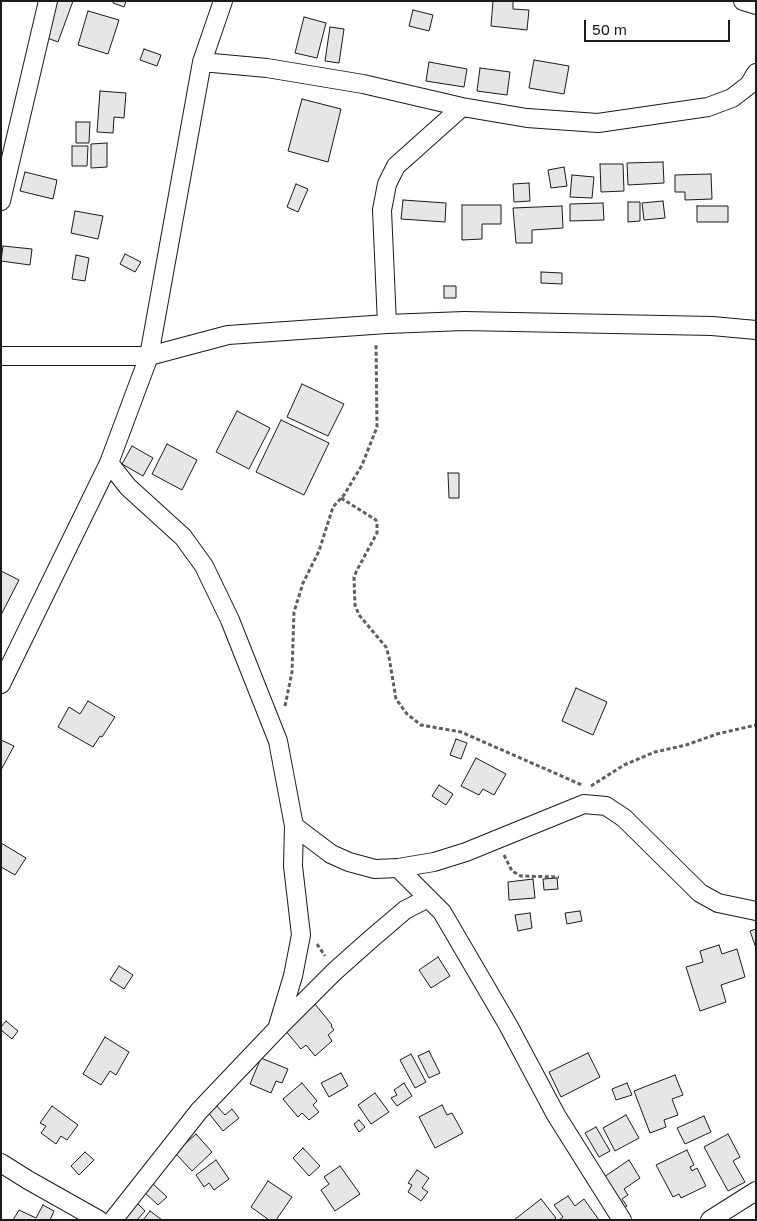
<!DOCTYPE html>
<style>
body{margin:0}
#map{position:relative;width:757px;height:1221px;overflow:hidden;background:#fff;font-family:"Golos Text",sans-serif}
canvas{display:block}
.frame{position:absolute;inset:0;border:2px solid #1a1a1a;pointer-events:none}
.scale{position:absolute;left:584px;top:20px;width:146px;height:22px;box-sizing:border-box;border:2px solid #1a1a1a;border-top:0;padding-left:6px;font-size:15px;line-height:18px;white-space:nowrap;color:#1a1a1a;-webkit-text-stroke:4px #fff;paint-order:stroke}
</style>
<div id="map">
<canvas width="757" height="1221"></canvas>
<div class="frame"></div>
<div class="scale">50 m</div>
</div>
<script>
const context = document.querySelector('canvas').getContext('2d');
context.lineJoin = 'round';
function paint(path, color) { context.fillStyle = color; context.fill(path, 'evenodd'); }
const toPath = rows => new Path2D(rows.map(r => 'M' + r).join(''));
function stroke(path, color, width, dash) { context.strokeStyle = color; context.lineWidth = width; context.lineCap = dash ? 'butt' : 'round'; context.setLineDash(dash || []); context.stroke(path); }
const building = toPath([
 [51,1,73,1,58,42,39,35,51,1],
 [113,1,126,1,124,7,113,3,113,1],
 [493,1,513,1,513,9,529,10,527,30,491,26,493,1],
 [413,10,433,15,429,31,409,26,413,10],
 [88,11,119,20,108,54,78,45,88,11],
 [304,17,326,23,317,58,295,53,304,17],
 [330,27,344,29,339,63,325,61,330,27],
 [144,49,161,55,157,66,140,60,144,49],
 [534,60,569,66,564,94,529,88,534,60],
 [429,62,467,69,464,87,426,81,429,62],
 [480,68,510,72,507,95,477,91,480,68],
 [100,91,126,93,124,118,114,117,113,133,97,132,100,91],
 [302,99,341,109,328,162,288,151,302,99],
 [76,122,90,122,89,143,76,143,76,122],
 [107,143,107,167,91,168,91,144,107,143],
 [72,146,88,146,87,166,72,166,72,146],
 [663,162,664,183,628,185,627,163,663,162],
 [600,164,623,164,624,191,601,192,600,164],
 [564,167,567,186,551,188,548,170,564,167],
 [25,172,57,180,53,199,20,191,25,172],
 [711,174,712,199,685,200,685,192,675,192,675,175,711,174],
 [572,175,594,177,592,198,570,197,572,175],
 [529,183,530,201,514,202,513,184,529,183],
 [296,184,308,189,298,212,287,207,296,184],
 [403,200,446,203,445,222,401,219,403,200],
 [663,201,665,218,644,220,642,203,663,201],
 [628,202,640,202,640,221,628,222,628,202],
 [603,203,604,220,570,221,570,204,603,203],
 [462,205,501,205,501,224,482,224,482,239,462,240,462,205],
 [562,206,563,228,532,230,532,243,516,243,513,208,562,206],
 [697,206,728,206,728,222,697,222,697,206],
 [75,211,103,216,98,239,71,233,75,211],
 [3,246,32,249,30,265,1,261,3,246],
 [125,254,141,262,135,272,120,264,125,254],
 [76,255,89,258,85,281,72,279,76,255],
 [541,272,562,273,562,284,541,283,541,272],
 [444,286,456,286,456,298,444,298,444,286],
 [302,384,344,404,328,436,287,417,302,384],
 [237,411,270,428,249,469,216,452,237,411],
 [281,420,329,443,304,495,256,472,281,420],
 [167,444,197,460,182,490,152,474,167,444],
 [132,446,153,458,143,476,122,464,132,446],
 [448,473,459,473,459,498,449,498,448,473],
 [1,571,19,580,1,615,1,571],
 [576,688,607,702,593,735,562,721,576,688],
 [88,701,115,717,102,737,100,736,93,747,58,727,69,707,80,714,88,701],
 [456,739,467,743,461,759,450,755,456,739],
 [1,740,14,746,1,770,1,740],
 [476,758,506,774,494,795,483,789,479,795,461,786,476,758],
 [439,785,453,794,446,805,432,796,439,785],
 [1,843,26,858,15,875,1,867,1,843],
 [557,878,558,889,544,890,543,879,557,878],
 [533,879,535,898,509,900,508,882,533,879],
 [580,911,582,921,567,924,565,913,580,911],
 [530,913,532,928,518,931,515,915,530,913],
 [756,929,756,948,750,931,756,929],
 [719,945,722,954,737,949,745,977,721,985,726,1002,700,1011,686,967,703,962,700,951,719,945],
 [438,957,450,976,431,988,419,970,438,957],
 [119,966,133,975,124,989,110,980,119,966],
 [315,1004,332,1025,331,1026,334,1030,328,1035,332,1041,315,1056,306,1045,301,1049,284,1029,315,1004],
 [6,1021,18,1031,12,1039,1,1030,1,1027,6,1021],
 [105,1037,129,1052,116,1075,110,1071,101,1085,83,1074,105,1037],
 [429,1051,440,1073,429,1078,418,1056,429,1051],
 [588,1053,600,1077,561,1097,549,1072,588,1053],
 [411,1054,426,1082,415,1088,400,1060,411,1054],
 [261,1058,288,1069,282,1083,276,1081,271,1093,250,1084,261,1058],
 [341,1073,348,1086,329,1097,321,1083,341,1073],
 [675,1075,683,1095,672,1099,678,1115,664,1120,666,1127,650,1133,634,1091,675,1075],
 [302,1083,317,1101,313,1105,319,1112,309,1120,302,1113,298,1117,283,1099,302,1083],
 [404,1083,412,1096,397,1106,391,1098,397,1095,394,1090,404,1083],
 [627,1083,632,1095,616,1100,612,1089,627,1083],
 [375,1093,389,1112,371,1124,358,1105,375,1093],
 [215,1104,225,1115,232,1109,239,1118,223,1131,207,1111,215,1104],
 [442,1105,447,1115,452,1113,463,1133,435,1148,419,1117,442,1105],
 [52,1106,78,1125,67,1140,61,1136,56,1144,41,1133,46,1126,40,1123,52,1106],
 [626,1115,639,1138,615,1151,603,1128,626,1115],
 [704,1116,711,1132,685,1144,677,1128,704,1116],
 [359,1120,365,1127,359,1132,354,1124,359,1120],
 [596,1127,610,1151,599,1157,585,1133,596,1127],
 [196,1134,212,1152,192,1171,175,1153,196,1134],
 [728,1134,740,1157,733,1161,745,1182,728,1191,704,1147,728,1134],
 [303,1148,320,1166,309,1176,293,1158,303,1148],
 [687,1150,694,1165,690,1167,692,1171,697,1168,706,1186,681,1198,679,1194,673,1197,656,1165,687,1150],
 [85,1152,94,1160,79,1175,71,1166,85,1152],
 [216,1160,229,1179,214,1190,209,1183,204,1187,196,1175,216,1160],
 [629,1160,640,1178,624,1189,628,1195,622,1199,627,1206,620,1211,604,1177,629,1160],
 [340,1166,360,1194,335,1211,321,1190,329,1184,324,1177,340,1166],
 [417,1170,429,1178,422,1188,428,1192,421,1201,408,1192,412,1185,408,1183,417,1170],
 [268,1181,292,1197,276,1220,269,1220,251,1207,268,1181],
 [151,1182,167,1197,158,1205,143,1191,151,1182],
 [568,1196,575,1206,584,1199,599,1220,559,1220,563,1217,554,1205,568,1196],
 [541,1199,556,1218,553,1220,514,1220,541,1199],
 [137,1203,145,1211,137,1220,126,1220,124,1218,137,1203],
 [43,1205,54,1211,50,1220,13,1220,19,1210,36,1218,43,1205],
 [150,1211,162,1220,143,1220,150,1211]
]);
const path = toPath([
 [341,498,376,520,377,524,377,533,357,570,354,577,355,605,359,615,386,647,389,657,396,699,407,714,421,725,461,732,582,785],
 [285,706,292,672,294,612,303,583,319,551,333,507,344,495,362,465,377,427,376,343],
 [591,786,624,765,655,752,686,745,717,734,756,725],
 [504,855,512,871,521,876,559,877],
 [317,944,325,956]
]);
const street = toPath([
 [743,1,756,5],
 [202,62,267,68,363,84,462,107,527,118,598,123,708,107,732,98,749,85,756,73],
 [1,201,48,1],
 [387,324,382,210,387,184,396,166,462,107],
 [1,356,149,356,228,335,387,324,464,321,712,326,756,330],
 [109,463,128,487,183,537,204,566,230,620,278,741,294,826,293,866,301,935,293,976,277,1029],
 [1,684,109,463,149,356,202,62,223,1],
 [294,826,331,854,349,862,375,869,398,868,434,862,466,852,584,804,606,806,624,818,700,893,718,903,756,911],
 [398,868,442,912,508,1025,556,1115,622,1220],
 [1,1163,28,1180,99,1220],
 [113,1220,199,1111,277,1029,335,971,371,939,405,910,428,898],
 [710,1220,756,1191]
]);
paint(building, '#e6e6e6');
stroke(building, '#1a1a1a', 1);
stroke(street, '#1a1a1a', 20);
stroke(path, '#5f5f5f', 3, [4, 2.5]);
stroke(street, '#fff', 18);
</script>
